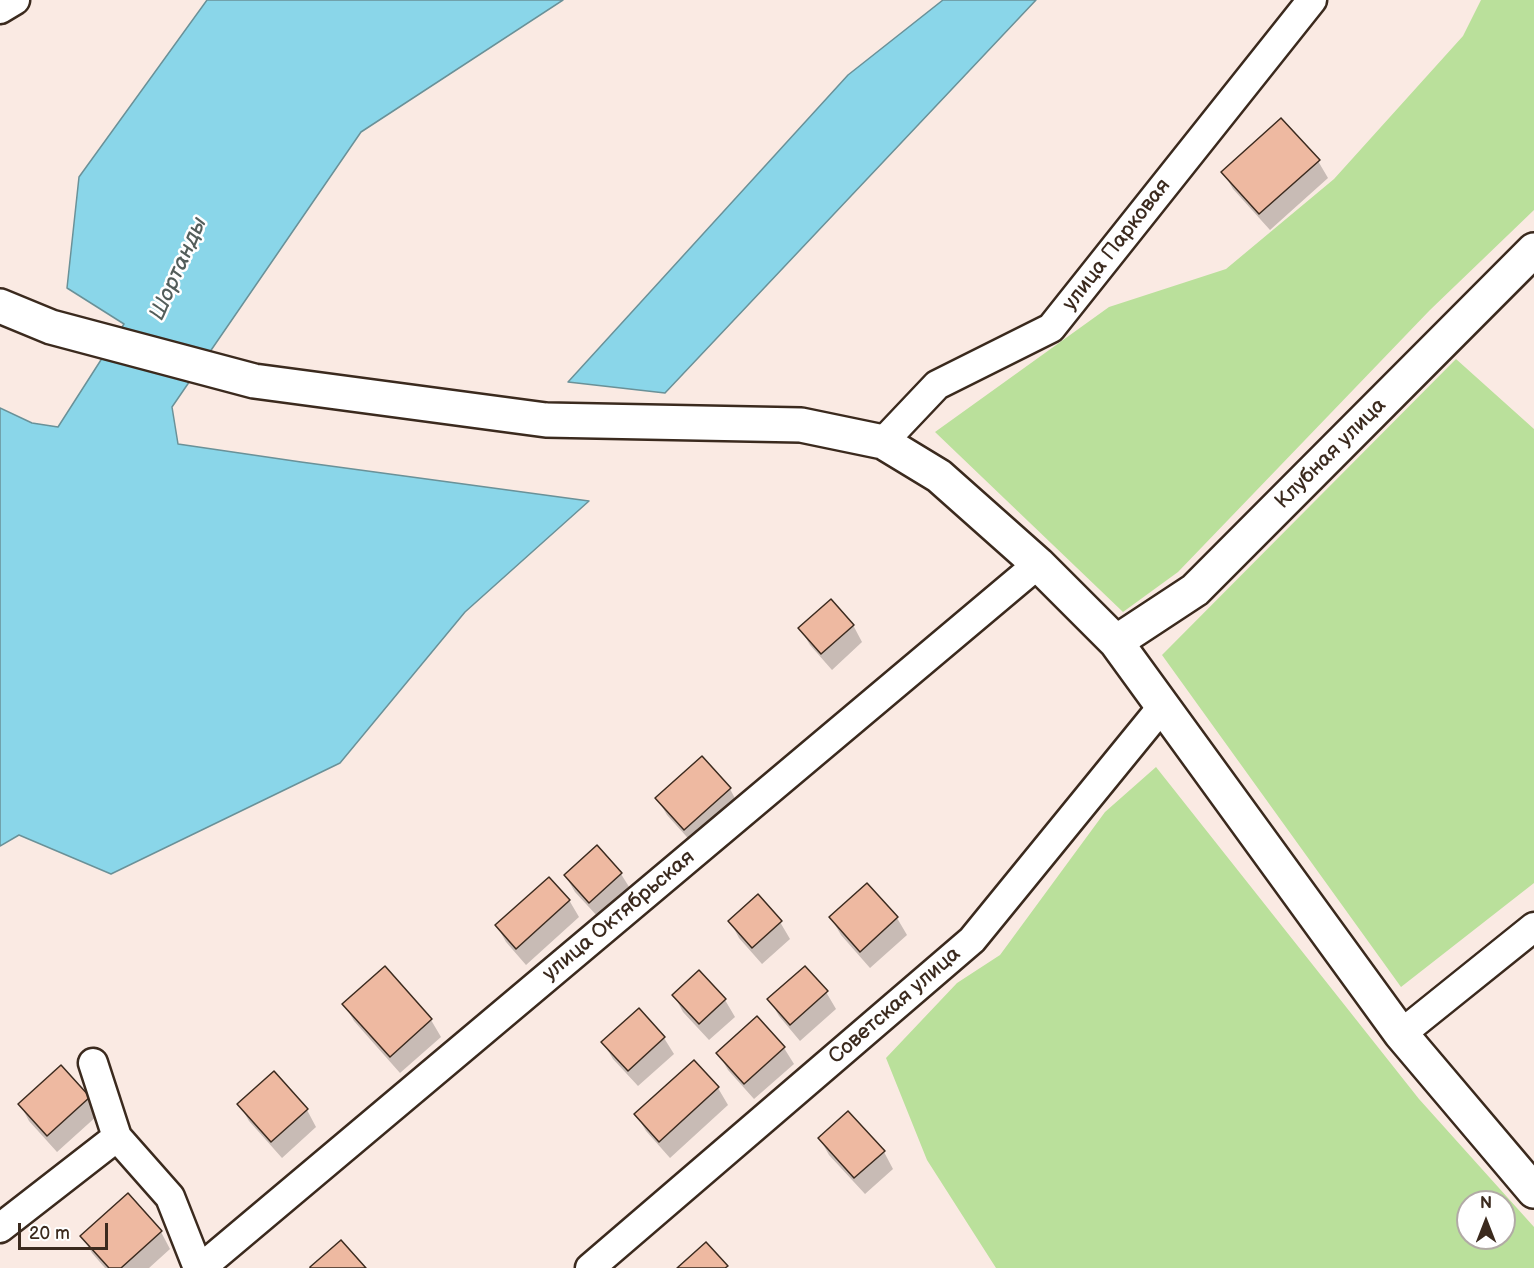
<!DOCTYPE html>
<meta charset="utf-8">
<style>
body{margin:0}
#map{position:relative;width:1534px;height:1268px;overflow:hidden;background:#faeae3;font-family:"Balsamiq Sans",sans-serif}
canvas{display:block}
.north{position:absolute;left:1456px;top:1190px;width:60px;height:60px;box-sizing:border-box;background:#fff;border:2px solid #b1aaa5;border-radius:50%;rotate:0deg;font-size:16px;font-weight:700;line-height:24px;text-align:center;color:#3b2a1e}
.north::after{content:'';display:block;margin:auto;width:21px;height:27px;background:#3b2a1e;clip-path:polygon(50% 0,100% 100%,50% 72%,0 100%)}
.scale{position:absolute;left:18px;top:1223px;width:90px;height:27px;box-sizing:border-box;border:3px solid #3b2a1e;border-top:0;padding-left:8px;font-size:18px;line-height:21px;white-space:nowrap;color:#3b2a1e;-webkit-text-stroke:4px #fff;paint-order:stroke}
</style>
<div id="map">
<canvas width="1534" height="1268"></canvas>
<div class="north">N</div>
<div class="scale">20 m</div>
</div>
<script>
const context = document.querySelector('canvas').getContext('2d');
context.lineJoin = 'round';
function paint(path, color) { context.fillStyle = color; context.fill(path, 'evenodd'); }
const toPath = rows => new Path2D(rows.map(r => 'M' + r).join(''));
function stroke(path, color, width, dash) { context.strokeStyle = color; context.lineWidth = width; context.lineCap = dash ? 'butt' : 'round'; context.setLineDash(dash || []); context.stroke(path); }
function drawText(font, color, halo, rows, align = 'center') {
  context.font = font + ' "Balsamiq Sans",sans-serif'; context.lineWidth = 5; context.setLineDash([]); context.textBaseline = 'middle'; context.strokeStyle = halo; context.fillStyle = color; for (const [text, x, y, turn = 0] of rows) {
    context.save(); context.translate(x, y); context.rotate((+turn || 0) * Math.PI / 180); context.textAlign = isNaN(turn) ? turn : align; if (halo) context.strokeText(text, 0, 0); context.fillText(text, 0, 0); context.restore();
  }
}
const green = toPath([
 [1481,0,1534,0,1534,210,1430,310,1178,572,1123,612,935,432,1109,307,1226,269,1334,179,1463,36],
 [1456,359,1534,429,1534,883,1401,987,1162,655],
 [1156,767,1419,1099,1534,1227,1534,1268,996,1268,927,1160,886,1058,957,983,1000,955,1105,812],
 [1468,1202,1504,1202,1504,1238,1468,1238]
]);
const water = toPath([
 [207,0,563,0,361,132,172,407,178,444,301,462,589,501,465,612,340,763,111,874,19,835,0,846,0,408,32,423,58,427,124,324,67,288,79,177,207,0],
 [943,0,1036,0,665,393,568,382,848,75,943,0]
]);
const shadow = toPath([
 [1318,161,1328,178,1270,230,1233,189,1223,172],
 [853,625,862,642,832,670,810,645,800,628],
 [730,789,739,806,695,846,667,815,657,798],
 [621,874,631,890,599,918,575,892,565,875],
 [867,885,897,918,907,935,870,968,841,935,831,918],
 [569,900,579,917,526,965,506,942,497,926],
 [730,921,780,922,790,939,762,964,739,938],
 [385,968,431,1020,441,1037,400,1073,354,1021,344,1004],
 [826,992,836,1009,800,1041,779,1016,769,999],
 [674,995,725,1000,735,1017,709,1040,683,1012],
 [664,1038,674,1054,638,1086,613,1059,603,1042],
 [784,1048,794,1064,754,1099,728,1070,718,1053],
 [694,1062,718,1088,728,1105,670,1158,646,1131,636,1114],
 [61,1067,89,1098,98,1115,57,1152,29,1121,20,1104],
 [239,1104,307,1110,316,1127,282,1158,249,1121],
 [820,1139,884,1152,893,1169,865,1194,829,1155],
 [161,1232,170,1249,149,1268,105,1268,92,1253,82,1236]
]);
const building = toPath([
 [1281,118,1320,160,1259,214,1221,172,1281,118],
 [831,599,854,625,821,654,798,628,831,599],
 [702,756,731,788,684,830,655,798,702,756],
 [597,845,622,873,589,903,564,875,597,845],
 [549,877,570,900,516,949,495,925,549,877],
 [867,883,898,917,860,952,829,917,867,883],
 [758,894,782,921,752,948,728,921,758,894],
 [385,966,432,1019,390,1057,342,1004,385,966],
 [805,966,828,991,790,1025,767,999,805,966],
 [699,970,726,999,699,1024,672,995,699,970],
 [639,1008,665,1037,628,1071,601,1042,639,1008],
 [757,1016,785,1047,744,1084,716,1053,757,1016],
 [694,1060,719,1087,659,1142,634,1114,694,1060],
 [61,1065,90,1097,47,1136,18,1104,61,1065],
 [274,1071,308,1109,271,1142,237,1104,274,1071],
 [848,1111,885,1151,854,1178,818,1138,848,1111],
 [128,1193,162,1231,121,1268,109,1268,80,1236,128,1193],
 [341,1240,366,1268,310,1268,310,1267,341,1240],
 [706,1242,728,1266,725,1268,677,1268,706,1242]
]);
const minor = toPath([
 [0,9,15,0],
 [883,442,937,385,1051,328,1312,0],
 [1401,1034,1534,927],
 [93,1063,117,1137,170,1197,198,1268],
 [0,1228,117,1137],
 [201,1268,1038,564],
 [590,1268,972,940,1162,707]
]);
const tertiary = toPath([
 [0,306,51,327,254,381,546,420,801,425,883,442,939,476,1038,564,1116,642,1401,1034,1534,1191],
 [1116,642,1195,590,1534,250]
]);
const streetNames = [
 ["улица Парковая",1117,245,-52],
 ["Клубная улица",1331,454,-45],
 ["улица Октябрьская",619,916,-40],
 ["Советская улица",895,1006,-41]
];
const waterNames = [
 ["Шортанды",179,269,-66]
];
paint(green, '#bae09b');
paint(water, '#8ad6e9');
stroke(water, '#6a9198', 1.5);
paint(shadow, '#0003');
paint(building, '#eeb9a1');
stroke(building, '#3b2a1e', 1.5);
stroke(minor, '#3b2a1e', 33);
stroke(tertiary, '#3b2a1e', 38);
stroke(minor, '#fff', 28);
stroke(tertiary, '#fff', 33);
drawText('21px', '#3b2a1e', '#fff', streetNames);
drawText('italic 22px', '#535e5b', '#fff', waterNames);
</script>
